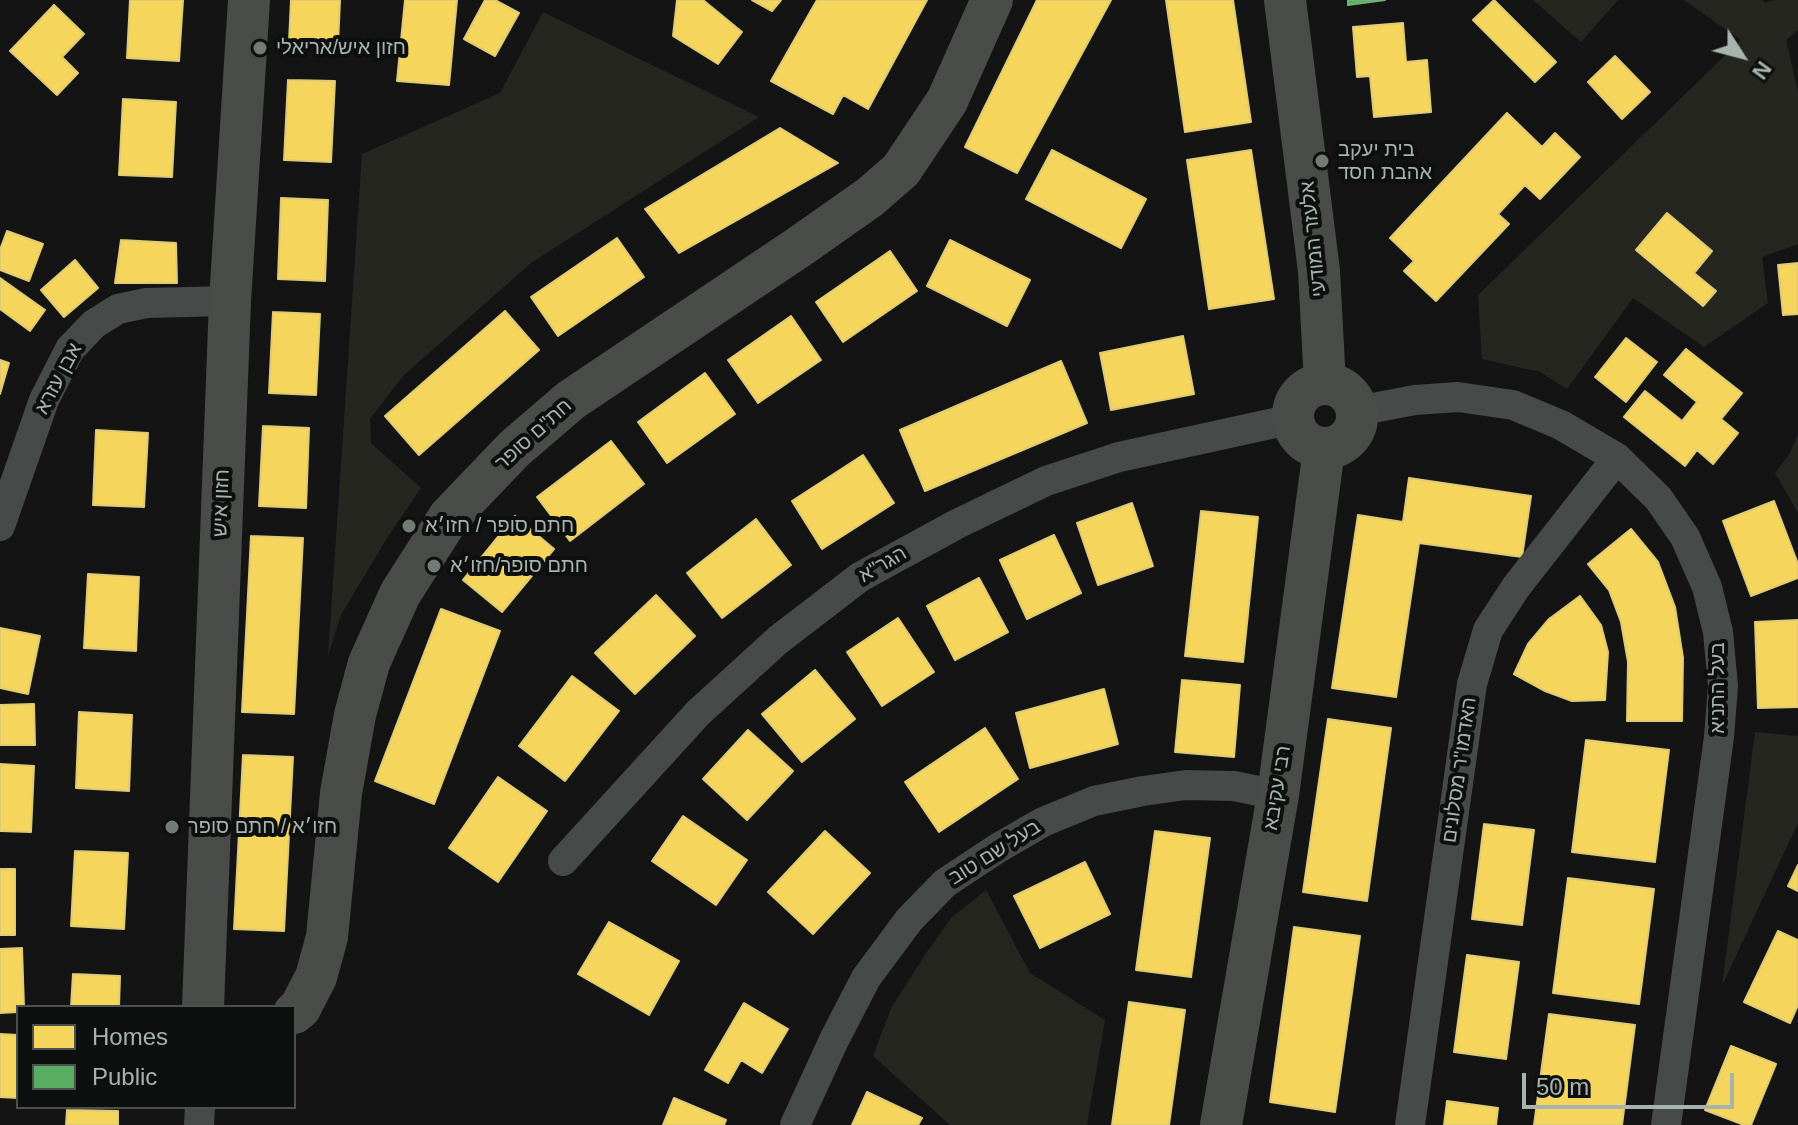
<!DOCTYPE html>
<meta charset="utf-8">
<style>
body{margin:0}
#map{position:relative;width:1798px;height:1125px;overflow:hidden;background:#141414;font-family:Helvetica,sans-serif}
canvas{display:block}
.legend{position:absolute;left:16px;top:1005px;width:280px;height:104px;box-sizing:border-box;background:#0e100f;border:2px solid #4b514e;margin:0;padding:10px 14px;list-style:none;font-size:24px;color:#a7b3ad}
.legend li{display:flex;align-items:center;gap:16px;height:40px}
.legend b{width:40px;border:2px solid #4b514e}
.north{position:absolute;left:1702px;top:16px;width:80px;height:80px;-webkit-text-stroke:6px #0e100f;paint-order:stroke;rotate:126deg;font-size:22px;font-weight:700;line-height:32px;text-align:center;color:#a7b3ad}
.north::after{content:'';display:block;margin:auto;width:28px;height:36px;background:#a7b3ad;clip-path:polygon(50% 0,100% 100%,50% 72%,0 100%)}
.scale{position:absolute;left:1522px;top:1073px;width:212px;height:36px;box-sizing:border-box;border:4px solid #a7b3ad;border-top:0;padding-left:10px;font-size:24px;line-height:28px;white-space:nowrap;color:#a7b3ad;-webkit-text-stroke:6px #0e100f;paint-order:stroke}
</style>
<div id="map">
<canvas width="1798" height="1125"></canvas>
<ul class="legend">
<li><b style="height:22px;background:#f6d55c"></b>Homes</li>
<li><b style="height:22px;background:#5aae61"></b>Public</li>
</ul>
<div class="north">N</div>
<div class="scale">50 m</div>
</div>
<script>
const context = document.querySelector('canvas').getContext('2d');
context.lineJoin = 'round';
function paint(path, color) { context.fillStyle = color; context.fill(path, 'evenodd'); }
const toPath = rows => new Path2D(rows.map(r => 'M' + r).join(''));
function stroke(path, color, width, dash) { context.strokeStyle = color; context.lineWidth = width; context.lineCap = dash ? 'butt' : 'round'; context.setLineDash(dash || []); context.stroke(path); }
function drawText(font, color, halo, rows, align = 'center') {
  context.font = font + ' Helvetica,Heebo,sans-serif'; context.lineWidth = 8; context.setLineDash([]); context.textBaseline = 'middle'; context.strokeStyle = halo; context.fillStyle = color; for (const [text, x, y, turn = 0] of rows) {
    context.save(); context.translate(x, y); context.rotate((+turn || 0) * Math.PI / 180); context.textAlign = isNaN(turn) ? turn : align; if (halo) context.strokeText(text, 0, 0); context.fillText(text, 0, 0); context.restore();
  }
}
const green = toPath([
 [1533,0,1618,0,1581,42],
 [1684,0,1762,0,1765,3,1773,0,1798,0,1798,30,1786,40,1798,92,1798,244,1762,257,1768,303,1704,347,1633,298,1567,389,1540,372,1482,359,1478,295,1741,40],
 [543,12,759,117,531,263,403,376,370,419,371,443,421,488,387,538,341,615,328,656,362,154,500,93],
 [1798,435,1798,513,1775,473,1788,456],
 [1755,732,1798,736,1798,823,1722,986],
 [986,890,1030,973,1105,1020,1087,1125,950,1125,873,1056,891,1008,927,952,951,918]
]);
const homes = toPath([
 [130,0,183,0,179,61,127,58,130,0],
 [291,0,340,0,338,44,289,42,291,0],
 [405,0,457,0,449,85,397,81,405,0],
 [485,0,495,0,519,13,495,56,464,39,485,0],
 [677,0,703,0,742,32,718,64,673,36,677,0],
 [752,0,781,0,772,11,752,0],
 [817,0,927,0,868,109,843,95,833,114,771,81,817,0],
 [1037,0,1111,0,1017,173,965,147,1037,0],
 [1166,0,1233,0,1251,122,1185,132,1166,0],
 [1494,0,1556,62,1535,82,1473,20,1494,0],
 [54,5,84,34,62,57,78,73,57,95,10,51,54,5],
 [1403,23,1406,62,1427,60,1431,112,1374,117,1370,76,1357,77,1353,27,1403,23],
 [1615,56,1650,92,1622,119,1588,82,1615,56],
 [288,80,335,81,331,162,284,160,288,80],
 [123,99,176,102,172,177,119,175,123,99],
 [1507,113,1542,147,1555,133,1580,157,1540,199,1525,185,1498,214,1509,224,1436,301,1404,271,1414,261,1390,238,1507,113],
 [780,128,838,163,679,253,645,209,780,128],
 [1052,150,1146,199,1121,248,1026,199,1052,150],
 [1251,150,1274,299,1209,309,1187,160,1251,150],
 [281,198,328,200,325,281,278,279,281,198],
 [1667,213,1712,251,1694,273,1716,291,1703,306,1636,250,1667,213],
 [7,231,43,244,29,281,0,270,0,250,7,231],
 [617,238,644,277,558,336,531,297,617,238],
 [121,240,176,243,177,283,115,283,121,240],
 [950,240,1030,280,1007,326,927,286,950,240],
 [890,251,917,291,843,342,816,302,890,251],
 [75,260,98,288,64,317,41,290,75,260],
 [1798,263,1798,314,1783,315,1778,265,1798,263],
 [0,278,45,310,30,331,0,309,0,278],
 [505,311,539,350,419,455,385,416,505,311],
 [273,312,320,314,316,395,269,393,273,312],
 [791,316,821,360,758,403,728,360,791,316],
 [1183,336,1194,394,1111,410,1100,353,1183,336],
 [1626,338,1657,362,1626,402,1595,377,1626,338],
 [1686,349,1742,393,1721,419,1738,433,1713,464,1697,450,1685,466,1624,417,1645,391,1682,421,1697,402,1664,375,1686,349],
 [0,360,9,363,0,394,0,360],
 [1061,361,1087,423,925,491,900,430,1061,361],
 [705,373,735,414,667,463,638,422,705,373],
 [263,426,309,428,306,508,259,506,263,426],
 [96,430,148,433,144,507,93,505,96,430],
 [611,441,644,484,570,541,537,497,611,441],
 [863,455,894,503,822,549,792,501,863,455],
 [1409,478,1531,496,1522,557,1419,543,1396,697,1332,688,1358,515,1403,522,1409,478],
 [1774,501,1798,564,1798,578,1751,596,1723,521,1774,501],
 [1132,503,1153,566,1098,585,1077,523,1132,503],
 [1201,511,1258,517,1243,662,1185,656,1201,511],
 [515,516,554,549,502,612,463,580,515,516],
 [756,519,791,565,722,618,687,573,756,519],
 [1631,529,1658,562,1675,607,1683,658,1682,721,1627,721,1628,662,1621,622,1609,590,1588,564,1631,529],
 [1054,535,1081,593,1027,619,1000,560,1054,535],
 [251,536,303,538,294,714,242,712,251,536],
 [88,574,139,577,136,651,84,648,88,574],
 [979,578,1008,632,955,660,927,606,979,578],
 [656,595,695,636,635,694,595,653,656,595],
 [1580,596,1601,625,1608,652,1605,700,1572,701,1545,691,1514,674,1528,644,1549,619,1580,596],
 [441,609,500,631,434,804,375,781,441,609],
 [898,618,934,672,882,706,847,652,898,618],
 [1798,620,1798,707,1758,708,1755,622,1798,620],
 [0,628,40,636,28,694,0,688,0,628],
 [815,670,855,719,802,762,762,714,815,670],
 [572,676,619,711,565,781,519,746,572,676],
 [1182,680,1240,685,1234,757,1175,752,1182,680],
 [1104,689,1118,744,1030,768,1016,713,1104,689],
 [34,704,35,745,0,745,0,705,34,704],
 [79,712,132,715,129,791,76,788,79,712],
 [1328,719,1391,728,1367,901,1303,892,1328,719],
 [985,728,1018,779,939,832,905,782,985,728],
 [748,730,793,771,747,820,703,779,748,730],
 [1586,740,1669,750,1655,862,1572,852,1586,740],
 [243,755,293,757,284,931,234,929,243,755],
 [0,764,34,766,31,832,0,831,0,764],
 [498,777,547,811,498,882,449,848,498,777],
 [683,816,747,860,716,905,652,861,683,816],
 [1484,824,1534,830,1522,925,1472,919,1484,824],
 [825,831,870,873,813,934,768,892,825,831],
 [1155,831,1210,838,1191,977,1136,970,1155,831],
 [75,851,128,853,124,929,71,926,75,851],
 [1085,862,1110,914,1040,948,1014,896,1085,862],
 [1798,865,1798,891,1788,886,1798,865],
 [0,869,15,869,15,935,0,935,0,869],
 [1568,878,1654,889,1639,1004,1553,993,1568,878],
 [609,922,679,961,649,1015,578,974,609,922],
 [1294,927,1360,936,1335,1112,1270,1102,1294,927],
 [1778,931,1798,940,1798,1005,1790,1023,1744,1002,1778,931],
 [22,948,24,1007,18,1007,18,1012,0,1013,0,949,22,948],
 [1467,955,1519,962,1506,1059,1454,1052,1467,955],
 [73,974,120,976,119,1007,71,1007,73,974],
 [1129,1002,1185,1010,1169,1125,1112,1125,1129,1002],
 [744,1003,788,1029,762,1073,741,1060,728,1083,705,1070,744,1003],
 [1549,1014,1635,1025,1622,1125,1534,1125,1549,1014],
 [0,1034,18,1035,18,1098,0,1097,0,1034],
 [1731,1046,1776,1064,1751,1125,1744,1125,1705,1110,1731,1046],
 [867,1092,922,1118,918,1125,852,1125,867,1092],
 [674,1098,726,1120,724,1125,663,1125,674,1098],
 [1447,1101,1498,1108,1496,1125,1444,1125,1447,1101],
 [67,1110,118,1111,118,1125,66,1125,67,1110]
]);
const public = toPath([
 [1348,0,1385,0,1348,5,1348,0]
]);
const street = toPath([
 [1357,411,1415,400,1458,397,1513,405,1561,425,1617,458,1658,498,1685,537,1707,587,1718,632,1723,686,1719,737,1666,1125],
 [0,526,44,400,70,349,94,324,118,309,146,303,230,301],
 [563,861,698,713,778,640,860,577,957,524,1046,481,1119,457,1293,419],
 [199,1125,200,1107],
 [795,1125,834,1040,866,978,909,920,945,883,998,848,1043,822,1094,801,1143,791,1186,785,1234,786,1278,795],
 [1410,1125,1472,684,1488,630,1516,587,1617,458]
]);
const secondary = toPath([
 [1285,0,1319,271,1325,384],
 '1293 416a32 32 0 1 1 64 0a32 32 0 1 1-64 0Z',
 [203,1007,230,301,249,0],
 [294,1013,300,1008,316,977,327,937,341,793,355,715,369,663,400,594,449,517,514,449,571,400,799,247,870,197,901,170,947,101,992,0],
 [1221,1125,1278,795,1324,449]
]);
const markers = [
 [260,48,8,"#747b77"],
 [1322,161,8,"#747b77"],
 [409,526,8,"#747b77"],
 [434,566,8,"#747b77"],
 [172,827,8,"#747b77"]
];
const poiNames = [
 ["חזון איש/אריאלי",276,48],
 ["בית יעקב",1338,150],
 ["אהבת חסד",1338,173],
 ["חתם סופר / חזו׳א",425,526],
 ["חתם סופר/חזו׳א",450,566],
 ["חזו׳א / חתם סופר",188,827]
];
const streetNames = [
 ["אלעזר המודעי",1314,239,-96],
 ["אבן עזרא",59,379,-62],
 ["חת\"ם סופר",534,435,-42],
 ["חזון איש",222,503,-88],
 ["הגר\"א",883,565,-30],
 ["בעל התניא",1718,688,-90],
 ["האדמו\"ר מסלונים",1460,770,-82],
 ["רבי עקיבא",1278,788,-81],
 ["בעל שם טוב",995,853,-32]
];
paint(green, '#262620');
paint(homes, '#f6d55c');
stroke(homes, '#decb74', 2);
paint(public, '#5aae61');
stroke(public, '#71b078', 2);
stroke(street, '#464a48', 30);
stroke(secondary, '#4a4c4a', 42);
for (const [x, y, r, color] of markers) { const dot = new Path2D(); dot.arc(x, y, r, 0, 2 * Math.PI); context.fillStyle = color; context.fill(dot); stroke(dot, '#0e100f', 3); }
drawText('20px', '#a7b3ad', '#0e100f', poiNames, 'left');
drawText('20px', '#a7b3ad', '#0e100f', streetNames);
</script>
